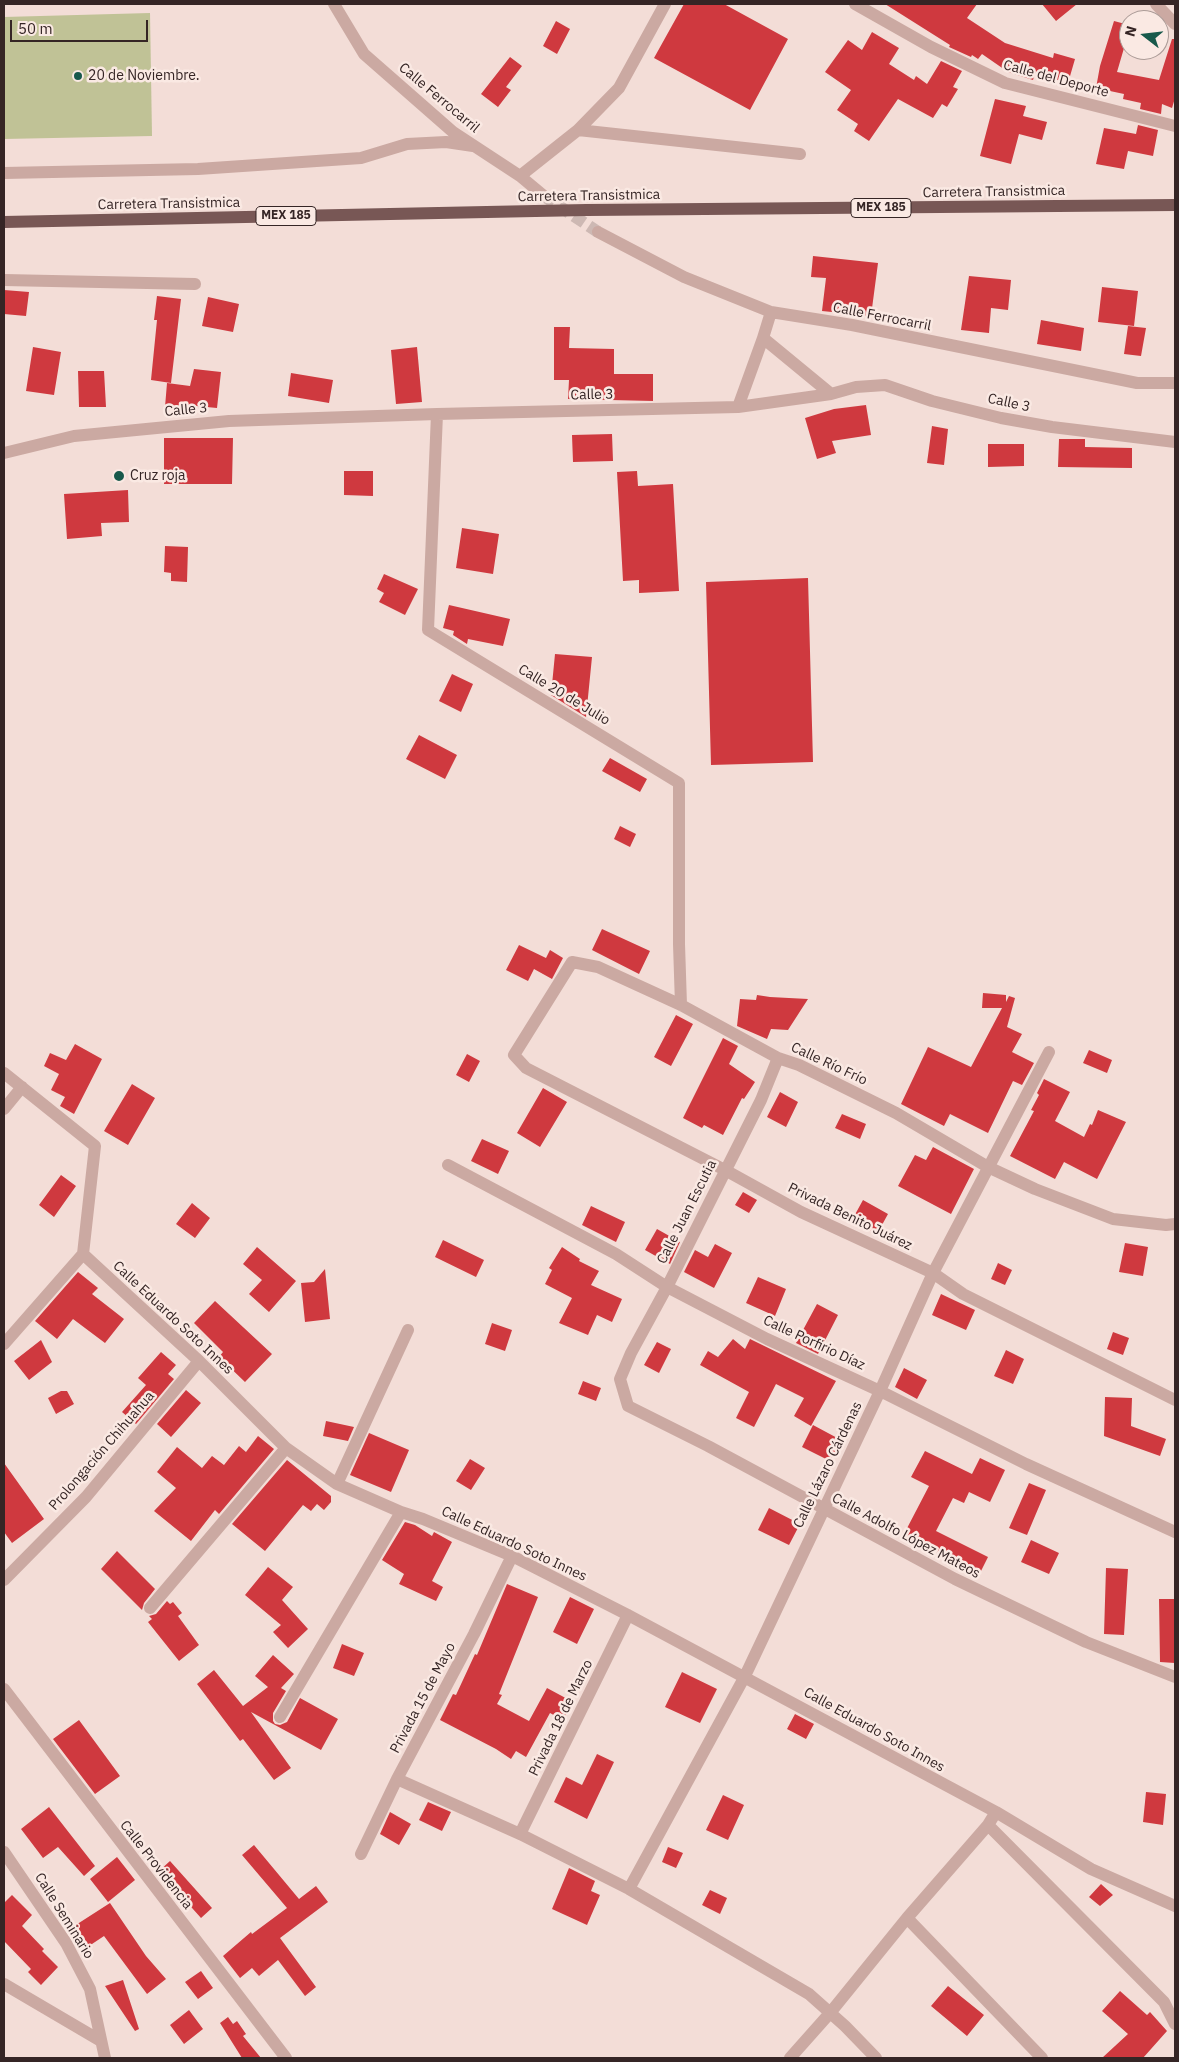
<!DOCTYPE html>
<meta charset="utf-8">
<style>
body{margin:0}
#map{position:relative;width:1179px;height:2062px;overflow:hidden;background:#f3ddd7;font-family:"IBM Plex Sans",sans-serif}
canvas{display:block}
.frame{position:absolute;inset:0;border:5px solid #352525;pointer-events:none}
.north{position:absolute;left:1119px;top:10px;width:50px;height:50px;box-sizing:border-box;background:#fae9e3;border:1px solid #ab9b97;border-radius:50%;rotate:286deg;font-size:14px;font-weight:700;line-height:20px;text-align:center;color:#352525}
.north::after{content:'';display:block;margin:auto;width:18px;height:22px;background:#18594b;clip-path:polygon(50% 0,100% 100%,50% 72%,0 100%)}
.scale{position:absolute;left:10px;top:20px;width:138px;height:22px;box-sizing:border-box;border:2px solid #352525;border-top:0;padding-left:6px;font-size:15px;line-height:18px;white-space:nowrap;color:#352525;-webkit-text-stroke:4px #fae9e3;paint-order:stroke}
</style>
<div id="map">
<canvas width="1179" height="2062"></canvas>
<div class="frame"></div>
<div class="north">N</div>
<div class="scale">50 m</div>
</div>
<script>
const context = document.querySelector('canvas').getContext('2d');
context.lineJoin = 'round';
function paint(path, color) { context.fillStyle = color; context.fill(path, 'evenodd'); }
const toPath = rows => new Path2D(rows.map(r => 'M' + r).join(''));
function stroke(path, color, width, dash) { context.strokeStyle = color; context.lineWidth = width; context.lineCap = dash ? 'butt' : 'round'; context.setLineDash(dash || []); context.stroke(path); }
function drawText(font, color, halo, rows, align = 'center') {
  context.font = font + ' "IBM Plex Sans",sans-serif'; context.lineWidth = 5; context.setLineDash([]); context.textBaseline = 'middle'; context.strokeStyle = halo; context.fillStyle = color; for (const [text, x, y, turn = 0] of rows) {
    context.save(); context.translate(x, y); context.rotate((+turn || 0) * Math.PI / 180); context.textAlign = isNaN(turn) ? turn : align; if (halo) context.strokeText(text, 0, 0); context.fillText(text, 0, 0); context.restore();
  }
}
const green = toPath([
 [150,13,152,136,4,139,4,17]
]);
const building = toPath([
 [684,4,724,4,788,39,750,110,654,58],
 [885,4,977,4,967,18,1005,43,1053,58,1054,53,1075,59,1068,83,1035,73,1033,80,1008,72,982,54,978,59,972,55,971,57,949,47,950,45],
 [1042,4,1077,4,1056,21],
 [556,21,570,29,557,54,543,46],
 [1114,21,1129,25,1129,31,1117,72,1159,80,1172,39,1175,39,1175,98,1172,108,1162,104,1161,114,1140,109,1141,103,1123,99,1124,94,1096,88,1100,66],
 [872,32,899,48,889,64,914,80,916,76,927,84,941,61,962,71,953,87,958,89,947,107,942,104,933,118,898,99,869,141,854,131,858,124,837,110,851,90,825,72,848,40,862,50],
 [510,57,522,66,506,87,511,90,498,107,481,94],
 [995,99,1026,106,1023,116,1047,122,1042,140,1019,134,1011,164,980,156],
 [1138,125,1158,130,1153,156,1128,151,1124,169,1096,164,1104,128,1136,134],
 [813,256,878,263,871,316,822,311,826,278,811,277],
 [969,276,1011,280,1008,310,991,308,989,333,961,330],
 [1102,287,1138,291,1134,326,1098,322],
 [4,290,29,292,26,316,4,314],
 [157,296,181,299,171,383,151,380,157,320,154,320],
 [208,297,239,304,233,332,202,326],
 [1041,320,1084,328,1081,351,1037,344],
 [1128,326,1146,328,1141,356,1124,354],
 [554,327,570,327,569,348,614,349,614,374,653,374,653,401,568,399,569,380,554,380],
 [33,347,61,352,54,395,26,391],
 [417,347,422,402,396,404,391,350],
 [194,369,221,372,217,408,186,405,185,409,165,407,167,383,190,386],
 [78,371,104,371,106,407,79,407],
 [291,373,333,380,329,403,288,396],
 [866,405,871,435,832,441,836,453,817,459,805,418,834,409],
 [932,426,948,429,944,465,927,463],
 [612,434,613,461,573,462,572,435],
 [164,438,233,438,232,484,164,484],
 [1059,439,1085,439,1085,447,1132,448,1132,468,1058,467],
 [988,444,1024,444,1024,466,988,467],
 [344,471,373,471,373,496,344,495],
 [637,471,638,486,673,484,679,591,639,593,639,580,623,581,617,472],
 [128,490,129,522,101,523,102,536,67,539,64,494],
 [462,528,499,534,493,574,456,568],
 [165,546,188,547,187,582,171,581,171,573,164,572],
 [384,574,418,589,405,615,379,602,384,593,377,589],
 [808,578,813,762,711,765,706,582],
 [449,605,510,619,503,646,468,639,467,644,453,635,454,631,443,628],
 [555,654,592,657,586,717,551,695],
 [452,674,473,684,461,712,439,701],
 [419,735,457,755,445,779,406,759],
 [610,758,647,779,640,792,602,771],
 [620,826,636,834,630,847,614,839],
 [602,929,650,951,639,974,592,950],
 [519,945,546,958,550,950,563,958,552,979,534,969,528,981,506,970],
 [983,993,1006,995,1006,1002,1009,996,1015,998,1007,1027,1022,1034,1012,1052,1034,1063,1022,1085,1013,1081,988,1133,950,1114,944,1126,901,1104,928,1047,971,1067,1002,1008,982,1008],
 [757,995,770,997,808,999,788,1030,771,1029,767,1039,737,1026,740,999,756,1000],
 [676,1015,693,1024,671,1066,654,1057],
 [723,1038,738,1046,729,1064,755,1082,744,1099,742,1098,723,1135,704,1125,702,1128,683,1118],
 [75,1044,102,1059,74,1114,60,1106,65,1097,51,1090,59,1074,44,1066,50,1053,66,1060],
 [1089,1050,1112,1060,1107,1073,1083,1063],
 [467,1054,480,1061,469,1082,456,1075],
 [1044,1079,1070,1092,1055,1121,1084,1137,1090,1124,1092,1125,1098,1110,1126,1122,1097,1179,1064,1162,1055,1179,1010,1156,1034,1111,1031,1110,1039,1095,1037,1093],
 [132,1084,155,1098,128,1145,104,1131],
 [543,1088,567,1102,540,1147,517,1133],
 [780,1092,798,1102,786,1127,767,1117],
 [842,1114,866,1124,860,1139,835,1128],
 [482,1139,509,1151,498,1174,471,1161],
 [933,1147,974,1169,951,1214,898,1186,915,1155,926,1160],
 [61,1175,76,1186,54,1217,39,1205],
 [743,1192,757,1200,749,1213,735,1205],
 [863,1200,888,1214,877,1234,852,1220],
 [192,1203,210,1218,195,1238,176,1224],
 [591,1206,625,1222,616,1242,582,1225],
 [657,1229,680,1242,670,1264,645,1250],
 [443,1240,484,1260,476,1277,435,1257],
 [1125,1243,1148,1247,1143,1276,1119,1272],
 [715,1244,732,1253,714,1288,684,1272,695,1250,708,1257],
 [257,1247,296,1281,269,1312,249,1294,262,1280,243,1264],
 [562,1247,580,1259,579,1261,599,1271,591,1285,622,1299,612,1322,597,1315,588,1335,559,1323,572,1298,545,1284,552,1270,549,1268],
 [998,1263,1012,1270,1005,1285,991,1279],
 [325,1269,330,1319,305,1322,301,1283,314,1282],
 [78,1272,98,1288,92,1294,124,1319,105,1343,73,1319,57,1339,35,1321],
 [758,1277,786,1289,775,1316,746,1303],
 [941,1294,975,1310,966,1330,932,1315],
 [215,1301,272,1354,245,1382,219,1357,223,1352,194,1323],
 [817,1304,838,1315,818,1354,796,1343],
 [492,1323,512,1330,505,1351,485,1344],
 [1113,1332,1129,1338,1123,1355,1107,1349],
 [733,1339,745,1349,750,1339,836,1381,811,1426,794,1416,804,1398,776,1384,754,1427,736,1418,749,1392,700,1365,708,1351,718,1357],
 [41,1340,52,1362,29,1380,14,1361],
 [657,1342,671,1349,659,1373,644,1365],
 [1006,1350,1024,1359,1013,1384,994,1376],
 [161,1352,176,1365,168,1374,174,1379,136,1424,122,1412,146,1385,138,1378],
 [904,1368,927,1380,917,1399,895,1387],
 [583,1381,601,1388,596,1401,578,1394],
 [186,1390,201,1403,171,1437,157,1424],
 [61,1391,67,1391,74,1404,56,1414,48,1398],
 [1105,1397,1132,1398,1131,1426,1166,1439,1160,1456,1104,1436],
 [326,1421,354,1427,348,1441,323,1436],
 [813,1425,841,1440,830,1461,802,1447],
 [369,1433,409,1450,391,1492,350,1475],
 [258,1436,274,1449,219,1514,215,1510,191,1541,154,1511,176,1488,157,1472,177,1447,202,1468,212,1456,224,1465,239,1446,246,1452],
 [925,1451,972,1474,980,1458,1005,1470,990,1502,969,1492,964,1503,953,1498,936,1531,988,1557,980,1573,904,1534,929,1486,911,1477],
 [470,1459,485,1468,471,1490,456,1481],
 [287,1460,331,1496,331,1502,324,1510,317,1504,311,1511,303,1505,265,1551,232,1524],
 [4,1463,44,1519,12,1543,4,1532],
 [1029,1483,1046,1490,1027,1535,1009,1528],
 [769,1508,800,1524,789,1545,758,1530],
 [405,1522,415,1525,432,1536,434,1532,452,1542,432,1581,443,1587,436,1601,399,1584,404,1574,382,1560],
 [1031,1540,1059,1553,1049,1574,1021,1562],
 [117,1551,155,1589,144,1603,142,1610,101,1569],
 [268,1567,293,1587,282,1600,308,1629,288,1648,273,1632,281,1625,245,1595],
 [1106,1568,1128,1569,1124,1635,1104,1634],
 [507,1584,538,1597,499,1694,502,1695,497,1704,529,1721,547,1688,573,1702,563,1720,550,1713,526,1757,516,1751,511,1759,496,1749,440,1720,453,1694,456,1695,475,1654,477,1655],
 [570,1597,594,1609,577,1644,553,1632],
 [1159,1599,1175,1599,1175,1663,1160,1662],
 [167,1601,170,1604,173,1602,182,1613,178,1616,199,1645,179,1661,148,1622,152,1619,149,1616,156,1614],
 [342,1644,364,1653,354,1676,333,1668],
 [273,1655,294,1674,281,1688,286,1691,273,1713,273,1721,275,1724,280,1725,287,1722,300,1698,338,1719,321,1750,251,1712,291,1768,274,1780,243,1739,240,1741,197,1684,214,1670,243,1706,268,1687,255,1676],
 [682,1672,717,1689,700,1723,665,1707],
 [795,1714,814,1724,806,1739,787,1729],
 [79,1720,120,1776,95,1794,53,1739],
 [597,1754,614,1762,587,1819,554,1802,566,1777,582,1785],
 [1146,1792,1166,1794,1163,1825,1143,1822],
 [723,1795,744,1805,728,1840,706,1830],
 [428,1802,451,1812,442,1831,419,1820],
 [49,1807,95,1866,84,1876,58,1847,43,1858,21,1829],
 [390,1812,411,1824,399,1845,380,1834],
 [254,1845,299,1899,316,1886,328,1902,280,1938,316,1987,305,1996,278,1960,259,1976,252,1968,240,1978,223,1956,251,1932,252,1934,287,1908,242,1855],
 [668,1847,683,1853,676,1868,662,1862],
 [117,1857,135,1880,108,1902,90,1879],
 [170,1861,212,1908,201,1918,159,1871],
 [569,1868,595,1881,591,1891,600,1895,587,1925,552,1909],
 [1101,1884,1113,1895,1100,1906,1089,1897],
 [710,1890,727,1898,720,1914,702,1905],
 [12,1895,32,1915,22,1926,44,1949,42,1951,58,1967,41,1985,28,1972,31,1969,4,1941,4,1903],
 [110,1903,146,1956,166,1979,147,1994,104,1936,86,1948,80,1948,68,1930],
 [201,1971,213,1988,198,1999,185,1982],
 [123,1980,139,2029,135,2031,105,1986],
 [948,1986,984,2015,967,2036,931,2006],
 [1120,1991,1147,2015,1150,2012,1167,2031,1143,2058,1102,2058,1128,2034,1102,2011],
 [189,2010,203,2029,184,2044,170,2025],
 [228,2017,233,2024,237,2021,246,2034,243,2036,261,2058,242,2058,220,2023]
]);
const minorTunnel = toPath([
 [544,196,598,232]
]);
const minor = toPath([
 [334,4,364,54,453,132,520,176,544,196],
 [855,4,931,47,1005,83,1175,126],
 [1156,4,1175,24],
 [578,130,800,154],
 [4,173,198,169,361,158,407,144,446,142,473,146],
 [520,176,578,130,619,88,665,4],
 [598,232,684,277,771,312,852,325,1137,383,1175,383],
 [4,280,195,284],
 [763,338,771,312],
 [738,407,763,338,831,394],
 [437,414,428,630,679,783,679,944,681,1005],
 [4,453,74,436,229,421,437,414,738,407,831,394,856,387,885,385,932,401,1001,418,1052,427,1175,442],
 [778,1058,761,1100,667,1287,631,1353,620,1379,628,1406,708,1446,955,1579,1086,1642,1175,1677],
 [4,1073,95,1146,83,1254,199,1361,286,1448,337,1484,401,1512,423,1519,512,1556,628,1615,996,1812,1091,1869,1175,1906],
 [4,1109,22,1087],
 [448,1165,616,1254,667,1287,767,1339,880,1391,1026,1464,1175,1532],
 [1175,1224,1166,1225,1113,1219,1035,1189,988,1167,896,1113,799,1065,778,1058,681,1005,598,967,572,962,514,1055,526,1068,725,1170,801,1212,933,1273,963,1294,1175,1400],
 [4,1344,83,1254],
 [337,1484,408,1330],
 [4,1580,86,1497,199,1361],
 [150,1608,286,1448],
 [4,1689,286,2058],
 [280,1717,401,1512],
 [397,1779,520,1834,629,1889,809,1994,845,2026,876,2058],
 [988,1825,1164,2002,1175,2024],
 [520,1834,628,1615],
 [4,1852,66,1943,90,1989,105,2058],
 [361,1854,397,1779,474,1634,512,1556],
 [629,1889,745,1676,880,1391,933,1273,1049,1052],
 [907,1918,1042,2058],
 [4,1984,101,2041],
 [790,2058,830,2013,907,1918,988,1825,996,1812]
]);
const major = toPath([
 [587,210,1175,205],
 [4,222,535,211]
]);
const majorBridge = toPath([
 [535,211,587,210]
]);
const markers = [
 [78,76,5,"#18594b"],
 [119,476,6,"#18594b"]
];
const shields = [
 [881,208,60],
 [286,216,60]
];
const shieldNames = [
 ["MEX 185",881,208],
 ["MEX 185",286,216]
];
const poiNames = [
 ["20 de Noviembre.",88,76],
 ["Cruz roja",130,476]
];
const streetNames = [
 ["Calle del Deporte",1056,79,15],
 ["Calle Ferrocarril",439,98,40],
 ["Carretera Transistmica",994,192,-1],
 ["Carretera Transistmica",589,196,-1],
 ["Carretera Transistmica",169,204,-1],
 ["Calle Ferrocarril",882,317,11],
 ["Calle 3",592,395,-1],
 ["Calle 3",1009,403,12],
 ["Calle 3",186,410,-5],
 ["Calle 20 de Julio",564,695,31],
 ["Calle Río Frío",829,1064,25],
 ["Calle Juan Escutia",687,1212,-63],
 ["Privada Benito Juárez",850,1217,26],
 ["Calle Eduardo Soto Innes",173,1318,43],
 ["Calle Porfirio Díaz",814,1343,25],
 ["Prolongación Chihuahua",102,1451,-49],
 ["Calle Lázaro Cárdenas",828,1465,-64],
 ["Calle Adolfo López Mateos",906,1536,28],
 ["Calle Eduardo Soto Innes",514,1544,25],
 ["Privada 15 de Mayo",423,1698,-62],
 ["Privada 18 de Marzo",561,1718,-64],
 ["Calle Eduardo Soto Innes",874,1730,29],
 ["Calle Providencia",156,1865,52],
 ["Calle Seminario",64,1916,58]
];
paint(green, '#c0c296');
paint(building, '#cf393f');
stroke(minorTunnel, '#cdb8b3', 12, [12, 6]);
stroke(minor, '#cba9a2', 12);
stroke(major, '#785755', 12);
stroke(majorBridge, '#785755', 12);
for (const [x, y, r, color] of markers) { const dot = new Path2D(); dot.arc(x, y, r, 0, 2 * Math.PI); context.fillStyle = color; context.fill(dot); stroke(dot, '#fae9e3', 2); }
for (const [x, y, w] of shields) { const box = new Path2D(); box.roundRect(x - w / 2, y - 9.5, w, 19, 4); context.fillStyle = '#fae9e3'; context.fill(box); stroke(box, '#352525', 1); }
drawText('bold 12px', '#352525', null, shieldNames);
drawText('14px', '#352525', '#fae9e3', poiNames, 'left');
drawText('14px', '#352525', '#fae9e3', streetNames);
</script>
